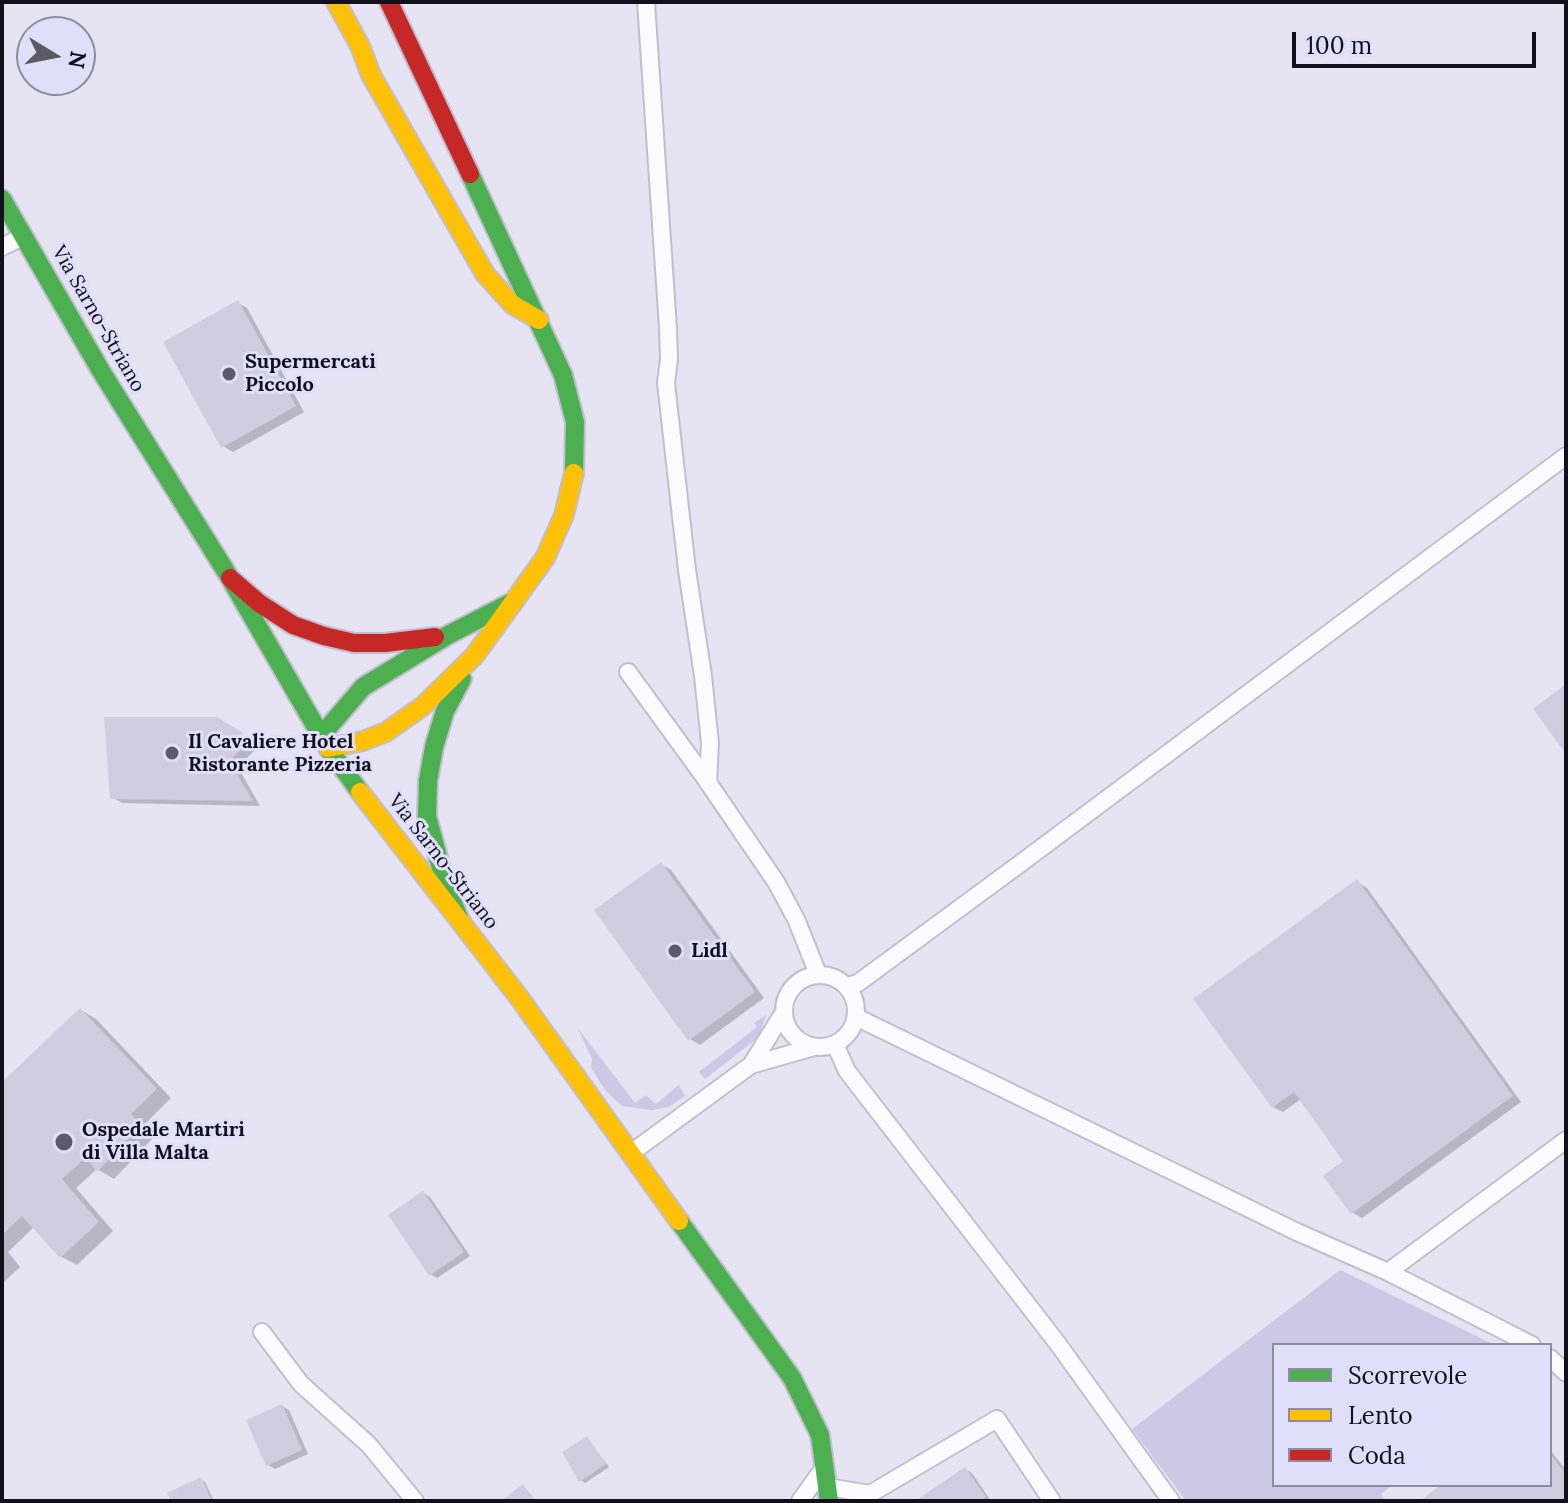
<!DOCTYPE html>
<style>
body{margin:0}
#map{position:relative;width:1568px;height:1503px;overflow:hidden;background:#e6e4f3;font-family:Lora,serif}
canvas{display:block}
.frame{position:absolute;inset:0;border:4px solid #11101b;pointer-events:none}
.legend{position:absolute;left:1272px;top:1343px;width:280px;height:144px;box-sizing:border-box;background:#e1def9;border:2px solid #8e8ca0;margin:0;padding:10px 14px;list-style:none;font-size:24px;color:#11101b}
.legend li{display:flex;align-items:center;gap:16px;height:40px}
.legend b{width:40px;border:2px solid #8e8ca0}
.north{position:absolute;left:16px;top:16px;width:80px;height:80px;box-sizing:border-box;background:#e1def9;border:2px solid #8e8ca0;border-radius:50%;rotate:100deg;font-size:22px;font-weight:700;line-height:32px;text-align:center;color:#11101b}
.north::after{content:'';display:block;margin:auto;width:28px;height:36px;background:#5c5a67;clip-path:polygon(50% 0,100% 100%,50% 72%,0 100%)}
.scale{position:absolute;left:1292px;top:32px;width:244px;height:36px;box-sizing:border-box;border:4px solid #11101b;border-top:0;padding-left:10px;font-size:24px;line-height:28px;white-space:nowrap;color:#11101b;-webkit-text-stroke:6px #e1def9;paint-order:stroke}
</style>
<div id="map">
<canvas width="1568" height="1503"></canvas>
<div class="frame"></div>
<ul class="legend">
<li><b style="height:10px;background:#4caf50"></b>Scorrevole</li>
<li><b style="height:10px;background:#ffc107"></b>Lento</li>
<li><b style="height:10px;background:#c62828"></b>Coda</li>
</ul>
<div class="north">N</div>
<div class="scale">100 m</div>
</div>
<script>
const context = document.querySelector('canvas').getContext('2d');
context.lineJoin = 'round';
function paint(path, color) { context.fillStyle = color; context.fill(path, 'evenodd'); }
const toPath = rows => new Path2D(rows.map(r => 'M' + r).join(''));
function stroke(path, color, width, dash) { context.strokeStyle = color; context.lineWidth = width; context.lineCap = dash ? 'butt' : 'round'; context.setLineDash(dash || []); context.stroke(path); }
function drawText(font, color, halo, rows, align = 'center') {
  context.font = font + ' Lora,serif'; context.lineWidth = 6; context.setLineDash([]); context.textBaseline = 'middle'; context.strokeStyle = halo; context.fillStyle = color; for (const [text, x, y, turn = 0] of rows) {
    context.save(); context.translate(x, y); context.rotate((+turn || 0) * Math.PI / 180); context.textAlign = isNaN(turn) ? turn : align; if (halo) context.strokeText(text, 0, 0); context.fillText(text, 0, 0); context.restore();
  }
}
const green = toPath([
 [766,1015,761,1031,755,1040,705,1079,699,1072,757,1027,754,1023],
 [577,1027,635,1103,646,1095,656,1104,679,1085,685,1096,669,1107,651,1110,622,1106,606,1091,591,1068,592,1059],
 [1340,1270,1495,1345,1274,1345,1274,1485,1392,1485,1381,1494,1385,1501,1186,1501,1132,1429]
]);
const shadow = toPath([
 [238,303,247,308,304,412,233,452,223,446],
 [217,719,251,740,254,751,238,767,260,806,122,803,112,797],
 [661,864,671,870,764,998,700,1045,690,1039],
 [1357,882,1367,888,1521,1102,1362,1218,1352,1212,1346,1161,1301,1099,1283,1112,1273,1107],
 [81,1010,96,1019,171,1098,145,1124,155,1136,114,1179,97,1169,76,1188,113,1231,77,1265,62,1257,35,1226,8,1252,20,1267,2,1284,2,1085],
 [423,1193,430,1197,470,1256,437,1278,430,1274],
 [282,1406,289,1410,308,1454,275,1469,268,1465],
 [587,1438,609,1467,585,1483,581,1480],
 [1550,1450,1566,1470,1566,1501,1423,1501,1443,1485,1550,1485],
 [965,1469,972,1473,991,1501,919,1501],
 [201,1480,205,1482,214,1501,173,1501]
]);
const building = toPath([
 [238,300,296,406,221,448,163,342],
 [1566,684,1566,754,1533,709],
 [104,717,217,717,242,732,245,745,229,761,253,801,110,799],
 [661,862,755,992,688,1041,594,910],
 [1357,879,1513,1096,1351,1214,1323,1176,1343,1161,1294,1092,1272,1108,1193,999],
 [80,1008,157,1089,131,1114,141,1126,97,1172,86,1157,62,1179,99,1222,60,1258,22,1216,2,1235,2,1082],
 [423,1191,464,1252,429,1276,388,1215],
 [282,1404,302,1450,266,1466,246,1420],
 [587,1436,606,1464,579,1482,562,1452],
 [1550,1454,1566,1474,1566,1501,1420,1501,1440,1485,1550,1485],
 [965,1467,986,1497,981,1501,915,1501],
 [201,1477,212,1501,171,1501,167,1493],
 [523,1484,536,1501,501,1501]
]);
const street = toPath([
 [646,2,668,328,669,359,666,383,687,570,703,676,710,743,708,783],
 [2,247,24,236],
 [628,672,705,778,776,882,796,919,818,974],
 '784 1011a36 36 0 1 1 72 0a36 36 0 1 1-72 0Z',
 [847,986,858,983,1021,863,1566,456],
 [856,1017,1297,1232,1388,1272,1532,1345],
 [835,1044,847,1071,1058,1344,1171,1501],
 [751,1065,784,1012],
 [631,1153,751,1065,814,1047],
 [1388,1272,1566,1140],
 [262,1332,301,1384,369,1445,415,1501],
 [1550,1358,1566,1373],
 [828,1487,870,1494,997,1419,1052,1501],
 [800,1501,825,1466]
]);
const fast = toPath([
 [470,174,563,375,575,422,574,473],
 [2,199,101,371,230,578,328,748,360,792],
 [321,736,363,687,448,635,510,603],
 [459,918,445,883,427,816,428,781,434,747,445,711,462,679],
 [679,1221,792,1378,820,1435,829,1501]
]);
const slow = toPath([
 [336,2,360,46,371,75,485,274,512,304,539,320],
 [328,748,363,741,386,732,423,706,475,655,545,558,564,515,574,473],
 [360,792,518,996,679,1221]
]);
const jam = toPath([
 [389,2,470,174],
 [230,578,259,603,293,625,324,636,354,643,385,643,435,637]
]);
const markers = [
 [229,374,8,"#5c5a67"],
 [172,753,8,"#5c5a67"],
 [675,951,8,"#5c5a67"],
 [64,1142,10,"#5c5a67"]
];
const streetNames = [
 ["Via Sarno-Striano",98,319,60],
 ["Via Sarno-Striano",443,862,52]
];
const poiNames = [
 ["Supermercati",245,362],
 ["Piccolo",245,385],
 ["Il Cavaliere Hotel",188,742],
 ["Ristorante Pizzeria",188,765],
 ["Lidl",691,951],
 ["Ospedale Martiri",82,1130],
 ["di Villa Malta",82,1153]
];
paint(green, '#ccc8e5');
paint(shadow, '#0003');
paint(building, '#d0cde0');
stroke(street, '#c1bfcd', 20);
stroke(fast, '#c1bfcd', 22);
stroke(slow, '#c1bfcd', 22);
stroke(jam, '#c1bfcd', 22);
stroke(street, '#fbfbfd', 16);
stroke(fast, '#4caf50', 18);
stroke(slow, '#ffc107', 18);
stroke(jam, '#c62828', 18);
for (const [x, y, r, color] of markers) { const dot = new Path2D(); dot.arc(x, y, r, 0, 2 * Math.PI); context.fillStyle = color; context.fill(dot); stroke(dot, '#e1def9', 3); }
drawText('20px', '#11101b', '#e1def9', streetNames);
drawText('bold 20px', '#11101b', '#e1def9', poiNames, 'left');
</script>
